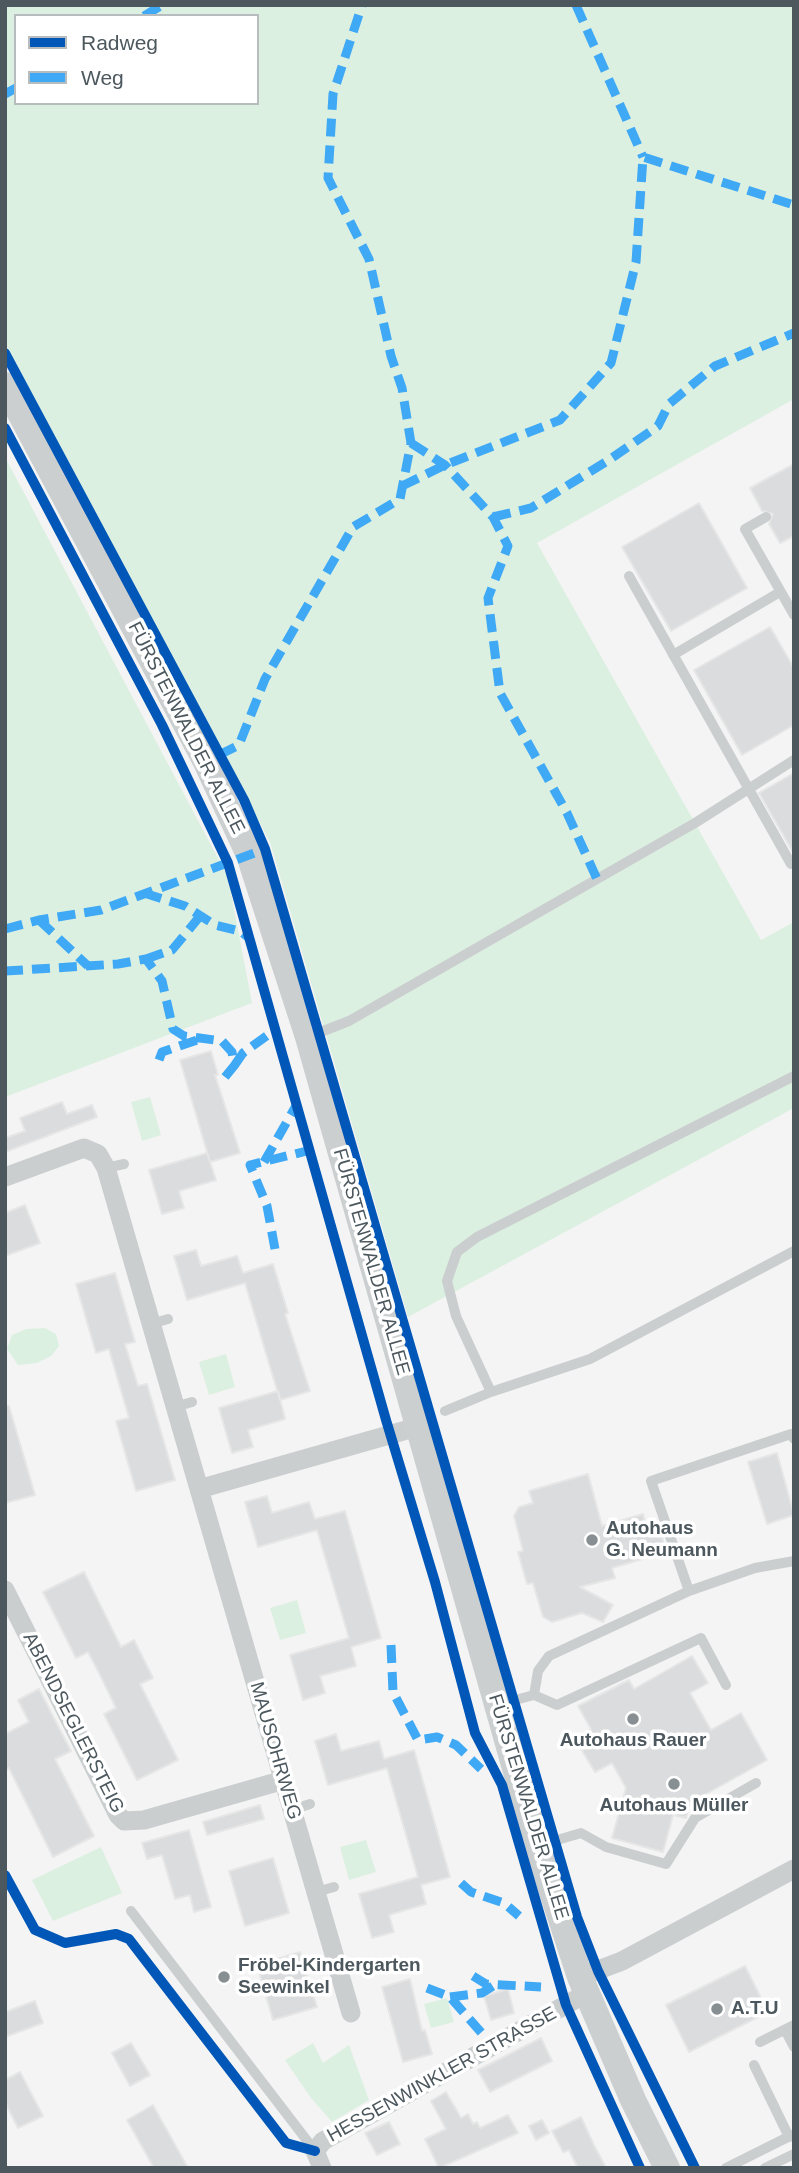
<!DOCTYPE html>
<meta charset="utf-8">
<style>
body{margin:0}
#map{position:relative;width:799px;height:2173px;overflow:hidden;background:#f4f4f4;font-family:Arial,sans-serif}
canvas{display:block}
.frame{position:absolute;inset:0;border:7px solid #4c585e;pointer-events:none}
.legend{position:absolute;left:14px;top:14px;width:245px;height:91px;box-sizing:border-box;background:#fff;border:2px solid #b7bcbf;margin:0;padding:9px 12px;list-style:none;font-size:21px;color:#4c585e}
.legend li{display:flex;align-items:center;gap:14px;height:35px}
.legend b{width:35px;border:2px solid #b7bcbf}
</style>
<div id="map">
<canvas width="799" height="2173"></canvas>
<div class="frame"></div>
<ul class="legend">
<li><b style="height:9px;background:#0057b8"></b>Radweg</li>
<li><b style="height:9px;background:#3fa9f5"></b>Weg</li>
</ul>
</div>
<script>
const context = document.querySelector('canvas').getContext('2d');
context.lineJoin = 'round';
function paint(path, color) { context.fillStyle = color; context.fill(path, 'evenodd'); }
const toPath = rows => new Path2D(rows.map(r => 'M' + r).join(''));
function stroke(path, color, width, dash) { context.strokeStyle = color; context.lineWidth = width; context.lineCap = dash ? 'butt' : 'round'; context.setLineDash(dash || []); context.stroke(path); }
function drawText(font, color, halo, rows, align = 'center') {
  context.font = font + ' Arial,sans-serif'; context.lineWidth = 7; context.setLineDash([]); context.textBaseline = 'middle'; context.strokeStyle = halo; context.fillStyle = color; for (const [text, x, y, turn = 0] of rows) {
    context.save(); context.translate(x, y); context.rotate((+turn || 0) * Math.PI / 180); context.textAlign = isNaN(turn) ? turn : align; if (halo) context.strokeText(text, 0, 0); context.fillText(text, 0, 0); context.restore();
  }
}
const green = toPath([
 [5,5,794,5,794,399,537,543,761,940,794,922,794,1108,408,1317,270,842,5,343],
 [16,16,257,16,257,103,16,103],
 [5,457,228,877,252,1003,5,1097],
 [150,1097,161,1135,142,1141,131,1102],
 [45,1328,56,1334,59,1346,51,1356,37,1363,18,1365,7,1349,12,1335,26,1329],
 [226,1354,235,1387,209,1395,199,1362],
 [297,1600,306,1633,280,1640,270,1608],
 [366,1840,376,1872,349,1880,340,1847],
 [101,1847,122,1893,53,1921,32,1880],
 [447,1998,454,2022,431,2028,424,2004],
 [313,2043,323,2063,349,2045,369,2100,332,2122,311,2098,285,2060]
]);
const building = toPath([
 [794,464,794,536,780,543,769,524,773,514,762,511,750,488,794,464],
 [699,503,747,588,671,631,622,547,699,503],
 [770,627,794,668,794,725,742,755,694,670,770,627],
 [794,773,794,854,759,793,794,773],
 [211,1051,218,1075,215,1075,240,1153,210,1162,180,1060,211,1051],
 [62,1102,67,1114,92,1105,97,1117,5,1152,5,1138,25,1131,20,1118,62,1102],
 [207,1153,216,1180,179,1191,184,1208,162,1214,149,1170,207,1153],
 [25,1205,40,1243,5,1256,5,1213,25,1205],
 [196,1250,201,1266,237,1256,243,1273,273,1264,288,1313,285,1314,310,1391,280,1400,245,1283,187,1300,174,1256,196,1250],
 [115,1273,135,1342,125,1344,138,1386,147,1384,175,1480,136,1491,116,1421,129,1418,109,1349,96,1353,76,1284,115,1273],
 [278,1391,285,1419,248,1430,253,1447,232,1453,219,1408,278,1391],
 [5,1406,9,1406,35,1495,5,1503,5,1406],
 [777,1453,794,1515,767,1524,748,1462,777,1453],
 [588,1474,602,1526,643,1514,647,1529,659,1526,666,1552,612,1568,615,1578,580,1587,613,1605,603,1622,582,1613,552,1622,543,1617,533,1583,527,1584,518,1552,523,1551,514,1516,519,1507,533,1503,529,1491,588,1474],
 [267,1496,272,1513,309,1502,315,1519,345,1511,381,1638,351,1647,356,1666,320,1676,325,1693,303,1700,290,1655,349,1638,317,1530,258,1547,245,1502,267,1496],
 [84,1572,121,1647,134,1640,153,1678,140,1684,178,1760,137,1780,104,1714,116,1708,99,1673,88,1652,76,1658,43,1592,84,1572],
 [692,1656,708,1683,690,1693,711,1730,741,1713,767,1760,690,1803,686,1818,673,1815,663,1852,612,1838,626,1788,612,1763,595,1772,581,1749,594,1742,588,1731,591,1729,578,1706,629,1680,634,1689,692,1656],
 [39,1689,71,1751,55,1759,94,1836,53,1857,9,1768,5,1770,5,1734,29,1722,18,1700,39,1689],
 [336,1734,341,1751,379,1741,384,1759,414,1750,450,1877,421,1885,426,1904,389,1915,394,1932,372,1938,359,1894,418,1877,387,1768,328,1785,315,1741,336,1734],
 [260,1805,264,1819,207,1835,203,1822,260,1805],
 [189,1830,211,1907,194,1912,190,1895,175,1899,162,1855,147,1859,142,1843,189,1830],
 [273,1858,289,1913,245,1926,229,1871,273,1858],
 [300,1952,317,2007,273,2020,257,1965,300,1952],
 [745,1966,768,2012,689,2052,666,2005,745,1966],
 [410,1979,422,2031,425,2030,432,2054,403,2062,382,1987,410,1979],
 [508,1989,514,2013,491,2020,484,1996,508,1989],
 [35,2001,43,2023,5,2037,5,2012,35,2001],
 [541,2038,552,2061,490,2092,478,2070,541,2038],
 [131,2043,150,2075,130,2086,112,2053,131,2043],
 [20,2072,43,2116,18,2128,5,2102,5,2080,20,2072],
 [446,2092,461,2118,468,2114,473,2124,477,2122,480,2128,508,2115,518,2133,439,2168,425,2139,446,2129,431,2101,446,2092],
 [153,2105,188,2168,154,2168,127,2120,153,2105],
 [581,2117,594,2145,606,2168,578,2168,569,2150,563,2152,552,2131,581,2117],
 [542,2120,549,2133,536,2140,529,2126,542,2120],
 [389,2122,400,2144,377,2155,365,2133,389,2122]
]);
const lane = toPath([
 [766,517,745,529,794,615],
 [629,576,791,864],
 [673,655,780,592],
 [308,1037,349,1021,695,823,794,760],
 [106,1168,124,1164],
 [151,1324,168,1319],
 [491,1392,456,1316,447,1281,457,1252,477,1237,794,1076],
 [175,1407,192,1402],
 [445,1411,491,1392,590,1359,794,1251],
 [689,1591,755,1568,794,1561],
 [534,1695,557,1705,701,1638,726,1685],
 [500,1704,534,1695,538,1671,549,1656,689,1591,651,1481,791,1434,794,1439],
 [292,1810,310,1804],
 [537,1846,581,1833,606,1847,666,1864,695,1818,756,1783],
 [316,1892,334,1887],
 [131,1911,315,2151],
 [785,2030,794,2047],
 [760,2042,794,2025],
 [754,2065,789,2137],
 [726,2168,792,2135],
 [765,2168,794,2154]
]);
const street = toPath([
 [5,1177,84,1148,98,1154,106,1168,351,2013],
 [199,1489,417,1427],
 [5,1590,118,1815,124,1821,144,1820,284,1780],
 [580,1977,622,1961,794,1869],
 [322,2168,315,2151,323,2141,587,1993]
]);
const secondary = toPath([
 [5,385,206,762,249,855,308,1037,537,1846,580,1977,633,2100,667,2168]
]);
const quiet = toPath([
 [576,5,643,157],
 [144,16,162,5],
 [5,94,16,88],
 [411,443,445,465,493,517,508,546,488,598,500,693,567,813,597,879],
 [402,486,445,465,560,420,611,363,636,262,643,157,794,205],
 [493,517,531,508,609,460,658,426,669,404,715,366,794,333],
 [219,755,239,745,265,679,353,527,400,499,411,443,402,388,391,356,369,259,328,178,333,94,362,5],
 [144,893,185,906,215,925,240,931,249,938],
 [39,920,88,966],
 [5,929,39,920,101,910,265,849],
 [146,959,172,950,201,915],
 [5,971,118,964,146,959,162,981,173,1029,184,1036,222,1041,232,1052,234,1066,225,1077],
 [159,1060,162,1052,197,1040],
 [234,1066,243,1053,276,1029],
 [264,1162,297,1104],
 [275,1249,267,1206,250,1165,311,1150],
 [391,1645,393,1692,418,1740,437,1737,456,1745,481,1769],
 [461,1883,471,1892,504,1903,519,1916],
 [473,1976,486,1984,541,1987],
 [427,1988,450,1997,493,2046],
 [450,1997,482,1993,496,1984]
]);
const cycleway = toPath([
 [5,353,244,800,265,849,577,1917,598,1971,695,2168],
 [5,428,162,725,228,863,386,1420,435,1582,475,1733,502,1785,566,2005,640,2168],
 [5,1875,35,1930,65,1943,116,1934,129,1939,286,2143,315,2151]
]);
const markers = [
 [592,1540,7,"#878f92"],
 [633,1719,7,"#878f92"],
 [674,1784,7,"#878f92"],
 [224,1977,7,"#878f92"],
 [717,2009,7,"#878f92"]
];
const streetNames = [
 ["FÜRSTENWALDER ALLEE",186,728,63],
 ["FÜRSTENWALDER ALLEE",371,1262,74],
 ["ABENDSEGLERSTEIG",73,1723,63],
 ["MAUSOHRWEG",275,1751,74],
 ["FÜRSTENWALDER ALLEE",528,1807,73],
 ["HESSENWINKLER STRASSE",442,2075,-29]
];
const poiNames = [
 ["Autohaus",606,1529],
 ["G. Neumann",606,1551],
 ["Autohaus Rauer",633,1741,"center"],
 ["Autohaus Müller",674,1806,"center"],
 ["Fröbel-Kindergarten",238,1966],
 ["Seewinkel",238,1988],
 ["A.T.U",731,2009]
];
paint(green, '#dcf0e1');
paint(building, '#dbdcdd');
stroke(building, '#e6e6e6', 2);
stroke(lane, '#cbcecf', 10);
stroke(street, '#cbcecf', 19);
stroke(secondary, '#cccfd0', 26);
stroke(quiet, '#3fa9f5', 9, [18, 9]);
stroke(cycleway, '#0057b8', 10);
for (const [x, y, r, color] of markers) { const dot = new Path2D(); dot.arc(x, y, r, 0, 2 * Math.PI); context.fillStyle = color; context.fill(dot); stroke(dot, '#fff', 2.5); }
drawText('19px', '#4c585e', '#fff', streetNames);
drawText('bold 19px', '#4c585e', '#fff', poiNames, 'left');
</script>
